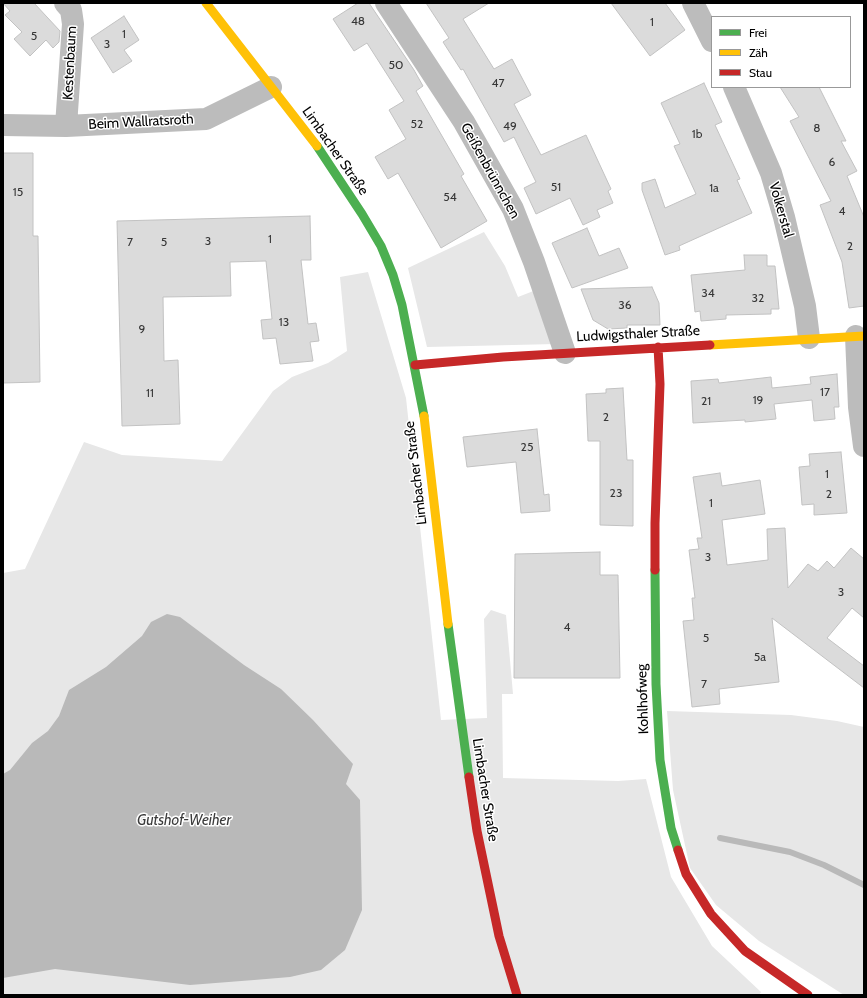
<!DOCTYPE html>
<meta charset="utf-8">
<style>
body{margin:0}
#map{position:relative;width:867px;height:998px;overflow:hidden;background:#fff;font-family:Cabin,sans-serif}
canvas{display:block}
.frame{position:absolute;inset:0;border:4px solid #000;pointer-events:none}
.legend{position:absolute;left:711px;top:16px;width:140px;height:72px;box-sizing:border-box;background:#fff;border:1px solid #999;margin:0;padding:5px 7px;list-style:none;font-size:12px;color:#000}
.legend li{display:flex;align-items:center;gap:8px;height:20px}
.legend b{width:20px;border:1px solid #999}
</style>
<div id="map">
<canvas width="867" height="998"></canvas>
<div class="frame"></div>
<ul class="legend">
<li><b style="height:5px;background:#4caf50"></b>Frei</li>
<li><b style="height:5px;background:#ffc107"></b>Zäh</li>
<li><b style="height:5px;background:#c62828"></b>Stau</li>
</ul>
</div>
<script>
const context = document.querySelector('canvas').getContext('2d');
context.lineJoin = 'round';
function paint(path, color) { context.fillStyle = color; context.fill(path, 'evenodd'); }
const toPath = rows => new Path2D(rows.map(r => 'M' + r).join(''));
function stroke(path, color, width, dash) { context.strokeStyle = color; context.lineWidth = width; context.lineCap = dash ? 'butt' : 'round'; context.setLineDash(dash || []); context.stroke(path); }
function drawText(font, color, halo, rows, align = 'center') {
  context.font = font + ' Cabin,sans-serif'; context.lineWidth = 3; context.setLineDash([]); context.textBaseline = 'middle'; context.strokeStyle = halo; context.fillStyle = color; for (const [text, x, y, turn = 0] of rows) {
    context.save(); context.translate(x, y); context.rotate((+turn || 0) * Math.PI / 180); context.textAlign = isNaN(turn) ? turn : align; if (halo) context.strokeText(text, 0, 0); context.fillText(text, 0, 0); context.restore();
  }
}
const green = toPath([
 [484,232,505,266,518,297,536,290,556,344,427,347,408,268],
 [368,272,406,398,441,720,487,718,484,619,491,610,506,615,513,694,502,694,503,778,618,781,646,779,671,877,712,946,761,992,759,995,3,995,3,573,25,569,84,442,122,455,222,461,273,391,292,377,328,363,347,351,340,277],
 [667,711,791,715,837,721,864,727,864,995,844,995,759,941,716,905,690,868,673,790]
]);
const water = toPath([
 [167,614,180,617,244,665,281,689,313,720,353,764,346,784,360,800,362,910,345,950,321,970,290,977,254,980,190,985,55,969,3,978,3,774,10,770,32,743,48,731,59,716,69,690,106,667,142,636,151,622]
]);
const stream = toPath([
 [720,838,790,852,824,865,864,885]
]);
const building = toPath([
 [3,3,34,3,60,31,59,42,53,48,46,40,30,56,14,39,22,32,5,15,10,11,3,3],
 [358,3,369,3,414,70,423,86,416,91,464,174,461,176,487,221,441,248,398,173,388,179,375,157,406,139,389,110,404,101,367,43,354,51,333,19,358,3],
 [426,3,489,3,463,19,494,69,512,59,531,95,514,104,541,155,586,135,611,189,608,191,613,203,597,210,600,217,583,225,570,198,536,214,524,188,536,182,514,137,504,142,463,69,461,70,443,42,449,38,426,3],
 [611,3,665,3,685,30,650,56,611,3],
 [124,16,139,40,124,50,132,61,113,73,91,38,124,16],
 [704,83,722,122,715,125,740,179,737,180,752,213,679,246,680,250,665,255,642,190,642,183,655,179,665,208,696,194,674,146,680,144,661,103,704,83],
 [780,87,819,87,846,141,841,141,857,171,847,176,864,217,864,306,849,308,842,262,820,205,831,201,790,121,799,117,780,87],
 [3,153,33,153,33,236,38,236,40,382,3,383,3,153],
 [310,216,311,260,301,260,308,324,316,323,319,341,310,342,313,361,280,364,276,338,263,339,261,320,272,319,266,261,230,262,231,296,163,297,164,361,178,360,180,424,122,426,117,221,310,216],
 [587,228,599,256,619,248,628,268,572,288,552,243,587,228],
 [744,255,767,255,767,266,775,266,779,309,771,309,771,314,726,315,726,319,701,321,700,311,695,312,691,275,745,270,744,255],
 [652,287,659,303,660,325,627,325,627,328,608,329,593,320,581,289,652,287],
 [837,374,839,407,834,407,835,419,814,421,812,400,774,404,776,419,745,422,745,420,693,423,691,381,718,379,719,383,771,377,772,388,811,384,810,377,837,374],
 [623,388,627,460,633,460,633,526,600,525,600,441,588,441,586,394,606,393,606,389,623,388],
 [537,429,544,495,549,494,550,511,521,513,516,462,467,467,463,437,537,429],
 [841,452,847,513,814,515,814,504,802,505,799,467,810,466,809,454,841,452],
 [720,473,722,486,760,480,765,514,722,520,727,565,768,560,767,529,785,528,788,588,808,564,818,571,827,561,834,568,851,548,864,559,864,618,852,608,827,638,864,666,864,688,772,618,779,682,719,689,720,704,692,707,683,621,694,620,692,598,695,598,689,550,699,549,697,538,702,538,693,477,720,473],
 [600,552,600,575,618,575,620,678,514,678,515,554,600,552]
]);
const street = toPath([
 [65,3,71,10,73,24,66,126],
 [386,3,464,122,513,209,534,262,565,353],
 [693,3,712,41],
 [734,87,771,173,784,217,805,306,809,338],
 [3,125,66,126,206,119,271,87],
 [856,336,859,407,864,446]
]);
const fast = toPath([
 [317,146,362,214,381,246,393,275,402,305,424,416],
 [655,570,656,684,660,760,671,828,678,850],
 [448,624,469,777]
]);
const slow = toPath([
 [206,3,317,146],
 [710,345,864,336],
 [424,416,448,624]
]);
const jam = toPath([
 [415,365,503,357,710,345],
 [655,570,655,523,660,384,658,347],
 [469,777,477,831,499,936,517,995],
 [678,850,686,874,711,914,745,951,808,995]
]);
const numberNames = [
 ["48",358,21],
 ["1",652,22],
 ["1",124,34],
 ["5",34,36],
 ["3",107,44],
 ["50",396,65],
 ["47",498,83],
 ["52",417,124],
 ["49",510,126],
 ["8",817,128],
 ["1b",697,134],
 ["6",832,162],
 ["51",556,187],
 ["1a",714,188],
 ["15",18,192],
 ["54",450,197],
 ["4",842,211],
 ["1",270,239],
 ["3",208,241],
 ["7",130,242],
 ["5",164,242],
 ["2",850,246],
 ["34",708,293],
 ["32",758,298],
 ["36",625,305],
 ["13",284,322],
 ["9",142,329],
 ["17",825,392],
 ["11",150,393],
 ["19",758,400],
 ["21",706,401],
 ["2",606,417],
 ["25",527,447],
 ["1",827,474],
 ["23",616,493],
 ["2",829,494],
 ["1",711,503],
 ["3",708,557],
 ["3",841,592],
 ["4",567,627],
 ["5",706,638],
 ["5a",760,657],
 ["7",704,684]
];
const streetNames = [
 ["Kestenbaum",70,63,-87],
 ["Beim Wallratsroth",141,122,-3],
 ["Limbacher Straße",335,151,55],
 ["Geißenbrünnchen",490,171,61],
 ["Volkerstal",781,210,74],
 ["Ludwigsthaler Straße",638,334,-3],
 ["Limbacher Straße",416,473,-97],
 ["Kohlhofweg",643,699,-92],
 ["Limbacher Straße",485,790,81]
];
const waterNames = [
 ["Gutshof-Weiher",184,821]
];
paint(green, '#e7e7e7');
paint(water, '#b9b9b9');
stroke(stream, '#b9b9b9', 6);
paint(building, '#dbdbdb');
stroke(building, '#c2c2c2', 1);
stroke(street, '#bcbcbc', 22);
stroke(fast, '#4caf50', 9);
stroke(slow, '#ffc107', 9);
stroke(jam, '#c62828', 9);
drawText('12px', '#373737', null, numberNames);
drawText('14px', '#000', '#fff', streetNames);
drawText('italic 15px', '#3c3c3c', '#fff', waterNames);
</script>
